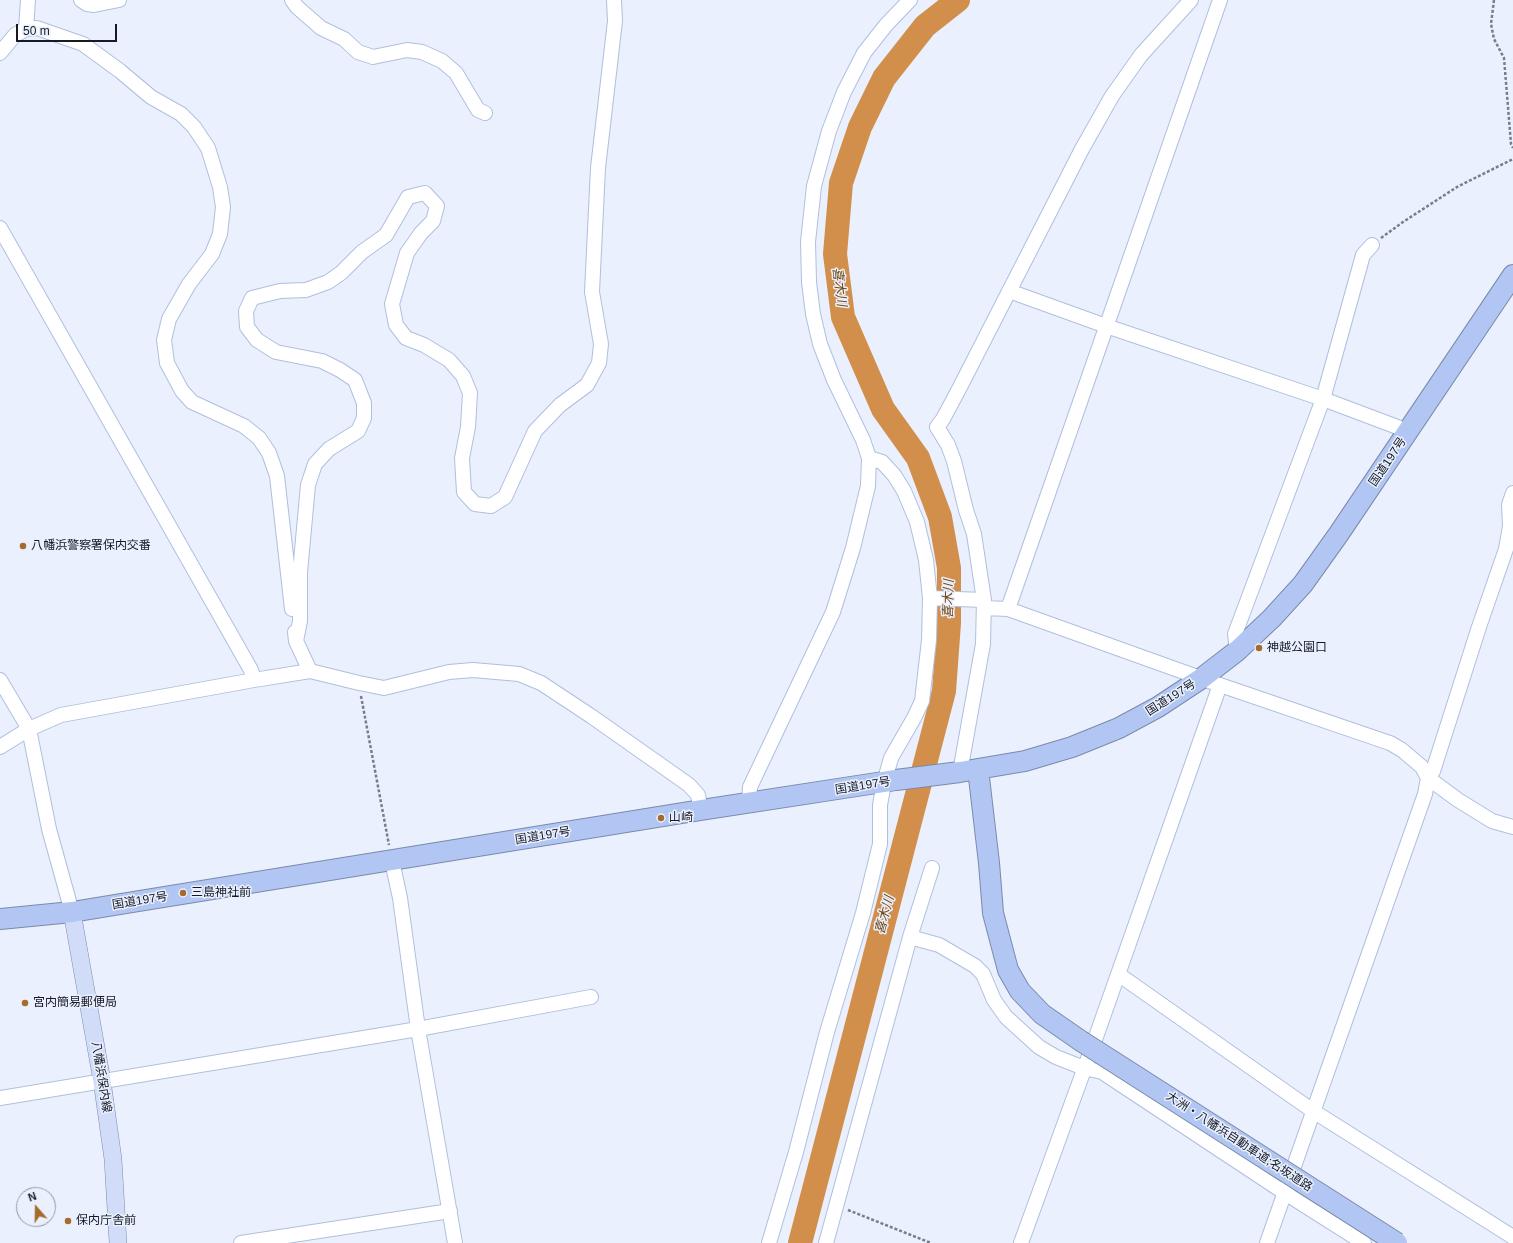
<!DOCTYPE html>
<meta charset="utf-8">
<style>
body{margin:0}
#map{position:relative;width:1513px;height:1243px;overflow:hidden;background:#eaf0fd;font-family:Helvetica,sans-serif}
canvas{display:block}
.north{position:absolute;left:16px;top:1187px;width:40px;height:40px;box-sizing:border-box;background:#eaf0fd;border:1px solid #959aa7;border-radius:50%;rotate:340deg;font-size:11px;font-weight:700;line-height:16px;text-align:center;color:#151a26}
.north::after{content:'';display:block;margin:auto;width:14px;height:18px;background:#a66b2c;clip-path:polygon(50% 0,100% 100%,50% 72%,0 100%)}
.scale{position:absolute;left:16px;top:24px;width:101px;height:18px;box-sizing:border-box;border:2px solid #151a26;border-top:0;padding-left:5px;font-size:12px;line-height:14px;white-space:nowrap;color:#151a26;-webkit-text-stroke:3px #eaf0fd;paint-order:stroke}
</style>
<div id="map">
<canvas width="1513" height="1243"></canvas>
<div class="north">N</div>
<div class="scale">50 m</div>
</div>
<script>
const context = document.querySelector('canvas').getContext('2d');
context.lineJoin = 'round';
const toPath = rows => new Path2D(rows.map(r => 'M' + r).join(''));
function stroke(path, color, width, dash) { context.strokeStyle = color; context.lineWidth = width; context.lineCap = dash ? 'butt' : 'round'; context.setLineDash(dash || []); context.stroke(path); }
function drawText(font, color, halo, rows, align = 'center') {
  context.font = font + ' Helvetica,"Noto Sans JP",sans-serif'; context.lineWidth = 3; context.setLineDash([]); context.textBaseline = 'middle'; context.strokeStyle = halo; context.fillStyle = color; for (const [text, x, y, turn = 0] of rows) {
    context.save(); context.translate(x, y); context.rotate((+turn || 0) * Math.PI / 180); context.textAlign = isNaN(turn) ? turn : align; if (halo) context.strokeText(text, 0, 0); context.fillText(text, 0, 0); context.restore();
  }
}
const river = toPath([
 [800,1243,944,691,949,623,949,568,940,517,918,458,883,409,843,317,835,254,841,183,860,127,884,78,925,26,958,0]
]);
const path = toPath([
 [1494,0,1491,24,1494,39,1504,58,1511,144,1513,148],
 [1381,238,1403,222,1457,187,1513,159],
 [361,696,389,845],
 [848,1210,931,1243]
]);
const minor = toPath([
 [81,0,87,4,94,5,119,0],
 [292,0,297,7,321,28,344,39,358,52,373,57,407,50,422,52,442,61,456,73,478,110,485,113],
 [26,29,28,0],
 [0,53,15,35,26,29,37,28,83,44,120,71,151,97,181,114,194,127,208,148,220,187,223,207,220,234,212,254,189,284,169,319,164,340,167,363,182,391,192,402,244,426,259,438,269,453,277,476,292,609],
 [0,228,251,670,254,680],
 [1009,291,1106,326,1323,399,1408,431],
 [930,598,984,600],
 [985,608,1008,609,1220,685,1390,743,1402,750,1422,767,1428,778,1458,800,1492,821,1513,827],
 [1008,609,1220,0],
 [295,632,296,641,310,671],
 [296,641,300,621,300,572,308,485,315,464,329,449,358,431,364,418,364,403,355,380,340,370,322,361,276,352,257,340,247,327,246,311,252,298,280,291,306,290,328,282,341,273,362,252,386,235,408,197,425,193,437,206,433,221,421,233,407,253,392,304,396,325,406,338,424,345,449,360,463,376,470,393,468,427,462,458,464,492,475,504,491,506,505,497,535,431,560,405,587,385,599,363,601,344,592,292,598,168,615,21,614,0],
 [1237,651,1235,634,1323,399,1363,255,1372,245],
 [0,680,29,729,49,829,72,912],
 [0,747,29,729,61,715,254,680,310,671,359,683,384,688,449,672,473,670,519,674,541,683,591,716,689,785,698,795,701,810],
 [960,772,983,644,984,600,974,534,966,510,954,461,948,445,937,427,943,419,959,389,1082,149,1112,96,1141,55,1191,0],
 [749,803,750,787,833,612,853,548,868,486,869,458,863,440,834,380,820,344,813,314,809,282,808,242,814,186,829,131,844,92,864,53,886,25,910,0],
 [392,861,400,898,418,1029,455,1243],
 [910,937,939,945,975,966,983,974,994,1000,1006,1017,1039,1047,1056,1057,1084,1068,1102,1072,1285,1193,1364,1243],
 [1118,974,1313,1111,1513,1237],
 [0,1098,418,1029,591,997],
 [241,1243,450,1211],
 [769,1243,796,1152,827,1032,863,913,880,844,880,805,884,783,891,758,914,718,922,701,929,640,930,598,926,560,917,522,904,491,894,475,882,462,869,458],
 [826,1243,910,937,932,868],
 [1021,1243,1097,1034,1220,685],
 [1267,1243,1425,794,1428,778,1433,771,1479,627,1506,549,1510,526,1509,505,1513,493]
]);
const major = toPath([
 [72,912,102,1081,113,1159,118,1243]
]);
const highway = toPath([
 [978,769,989,863,993,913,1008,970,1020,991,1042,1014,1081,1041],
 [0,919,72,912,133,902,701,810,896,780,960,772,1025,761,1072,747,1119,728,1158,707,1202,678,1237,651,1272,618,1303,584,1338,535,1513,275]
]);
const highwayBridge = toPath([
 [1081,1041,1397,1243]
]);
const markers = [
 [23,546,4,"#a66b2c"],
 [1259,648,4,"#a66b2c"],
 [661,818,4,"#a66b2c"],
 [183,893,4,"#a66b2c"],
 [25,1003,4,"#a66b2c"],
 [68,1221,4,"#a66b2c"]
];
const streetNames = [
 ["国道197号",1388,462,-56],
 ["国道197号",1171,698,-32],
 ["国道197号",863,786,-9],
 ["国道197号",543,836,-9],
 ["国道197号",140,901,-9],
 ["八幡浜保内線",101,1077,81],
 ["大洲・八幡浜自動車道;名坂道路",1239,1142,33]
];
const poiNames = [
 ["八幡浜警察署保内交番",31,546],
 ["神越公園口",1267,648],
 ["山崎",669,818],
 ["三島神社前",191,893],
 ["宮内簡易郵便局",33,1003],
 ["保内庁舎前",76,1221]
];
const waterNames = [
 ["喜木川",839,287,83],
 ["喜木川",949,599,-89],
 ["喜木川",885,915,-75]
];
stroke(river, '#d18f4b', 24);
stroke(minor, '#b0bfde', 16);
stroke(major, '#7b8aab', 18);
stroke(highway, '#7b8aab', 22);
stroke(path, '#777d89', 2.5, [3, 2]);
stroke(minor, '#fff', 14);
stroke(major, '#d1ddf8', 17);
stroke(highway, '#b2c6f3', 20);
stroke(highwayBridge, '#7b8aab', 22, []);
stroke(highwayBridge, '#b2c6f3', 20);
for (const [x, y, r, color] of markers) { const dot = new Path2D(); dot.arc(x, y, r, 0, 2 * Math.PI); context.fillStyle = color; context.fill(dot); stroke(dot, '#eaf0fd', 1.5); }
drawText('12px', '#151a26', '#eaf0fd', streetNames);
drawText('12px', '#151a26', '#eaf0fd', poiNames, 'left');
drawText('italic 13px', '#724512', '#eaf0fd', waterNames);
</script>
